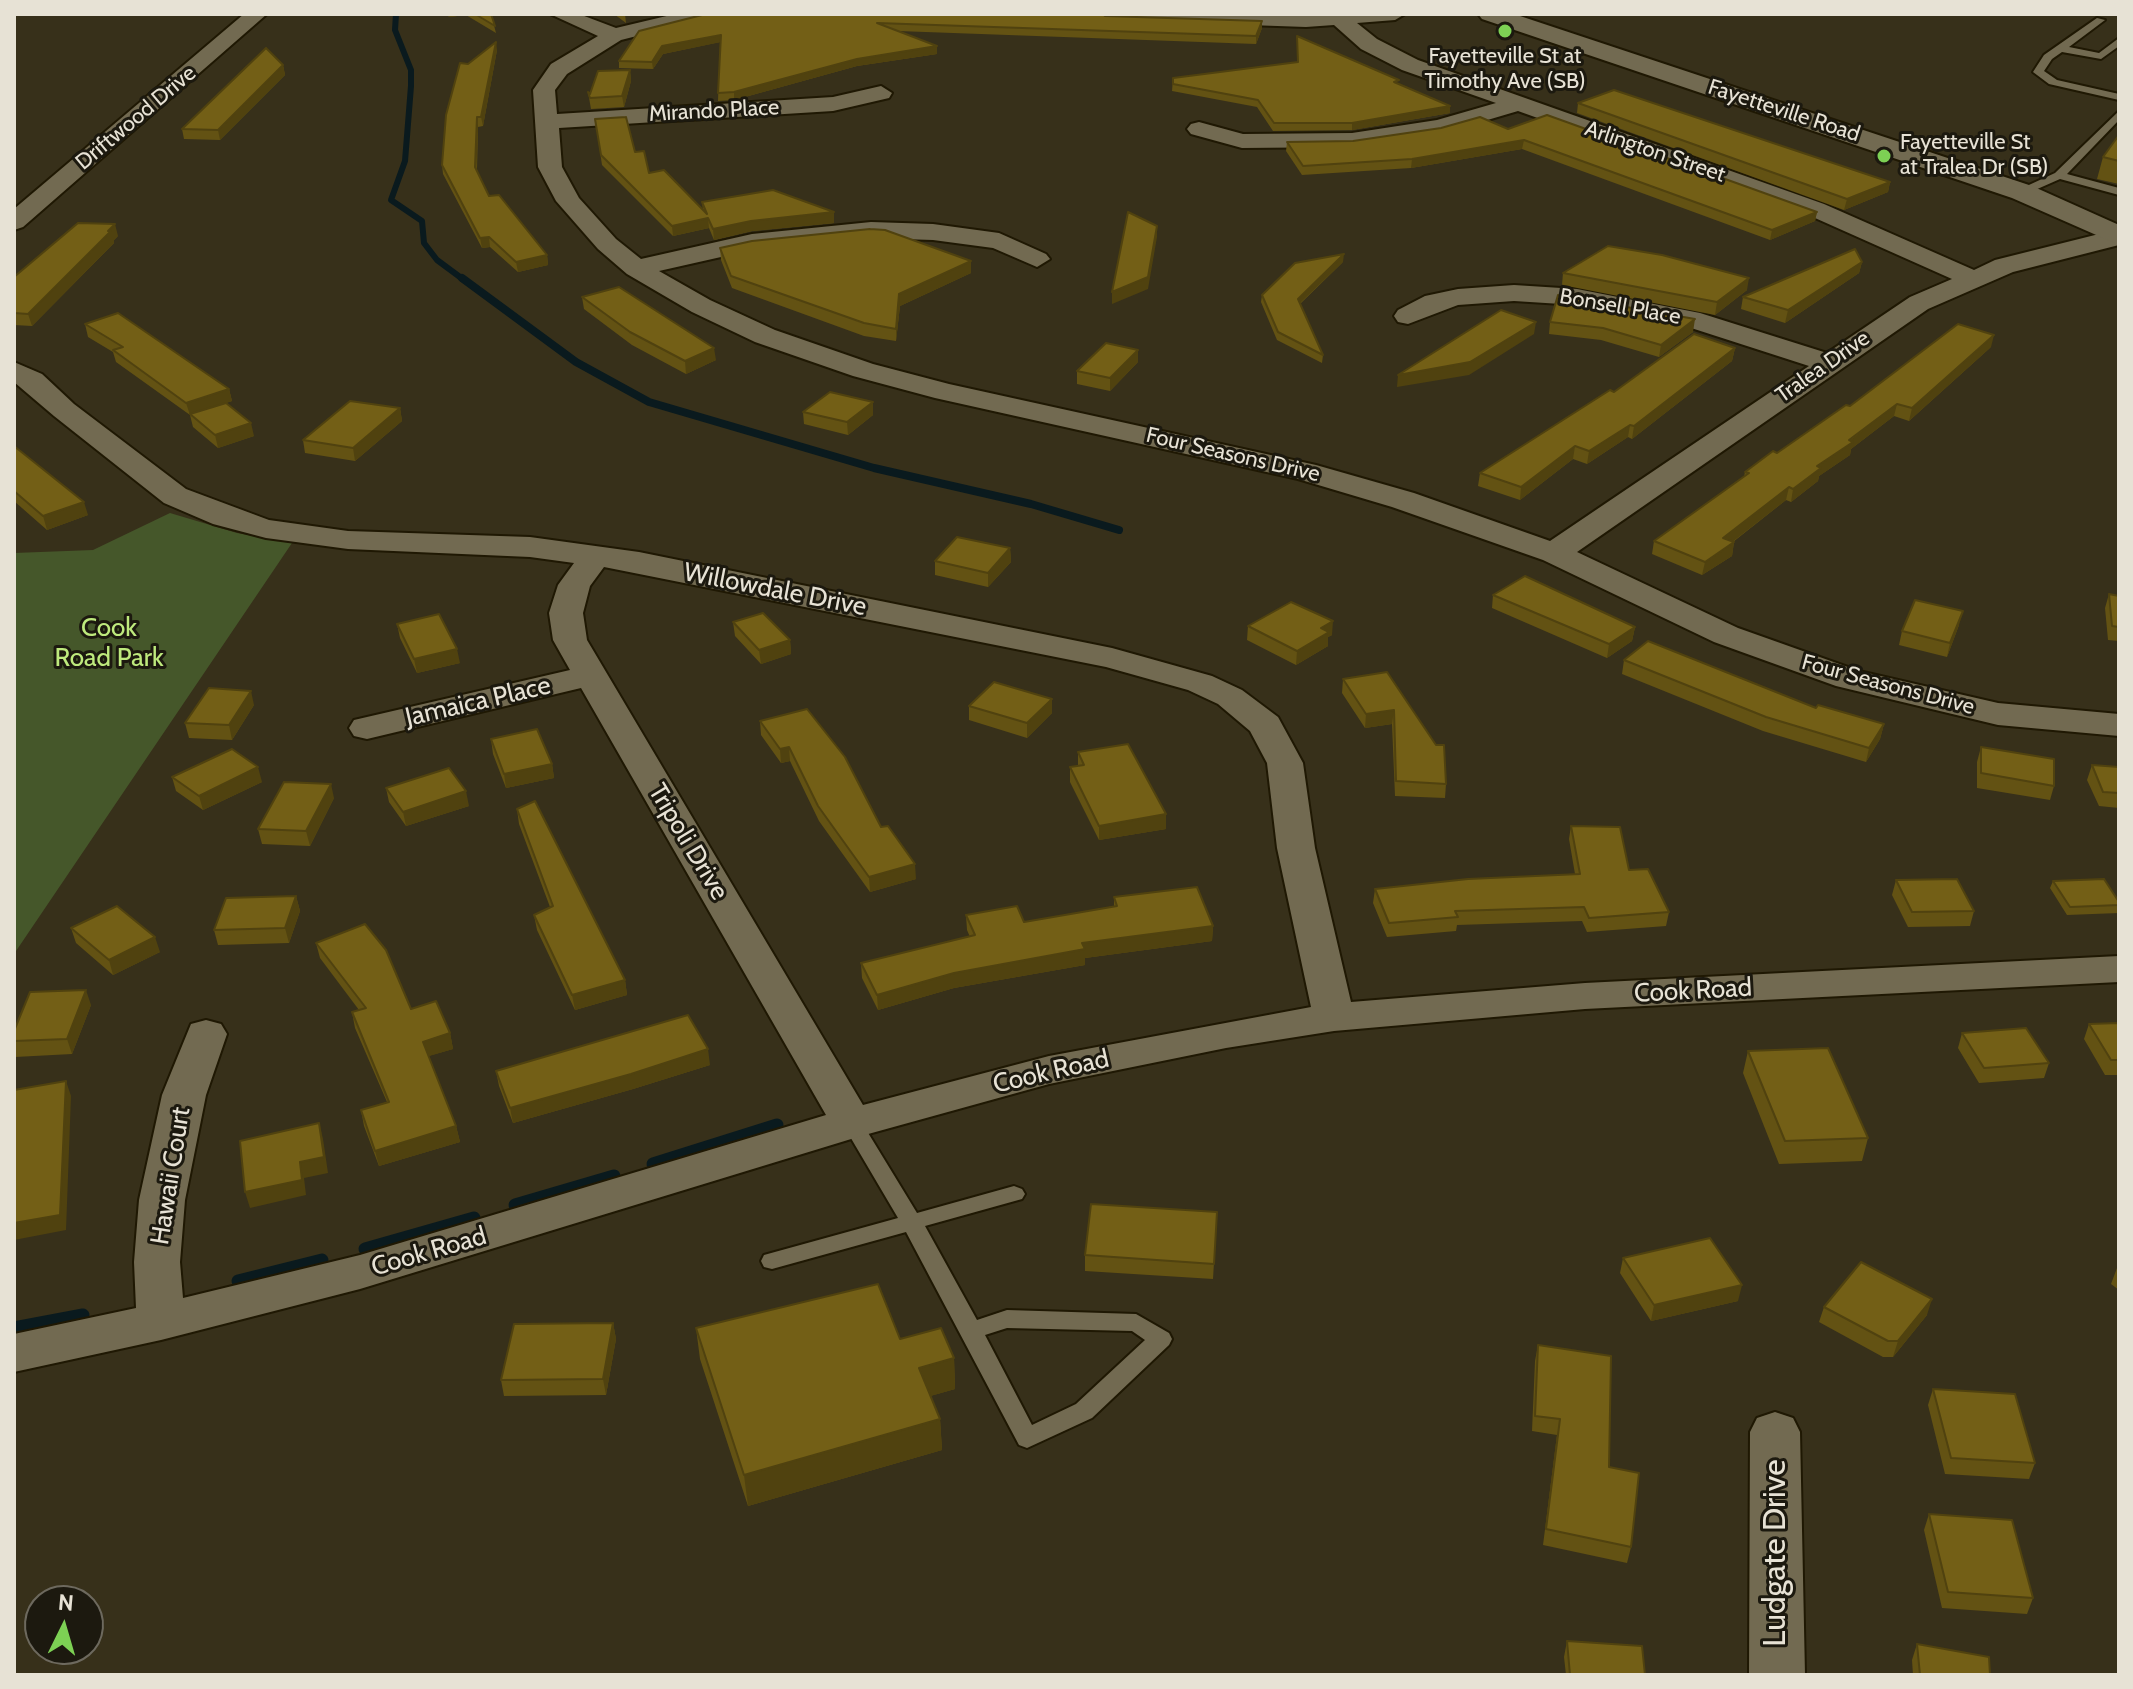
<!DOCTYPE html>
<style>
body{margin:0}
#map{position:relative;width:2133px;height:1689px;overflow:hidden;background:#37301a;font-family:Cabin,sans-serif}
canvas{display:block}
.frame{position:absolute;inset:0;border:16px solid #e7e2d5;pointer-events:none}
.north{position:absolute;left:24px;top:1585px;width:80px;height:80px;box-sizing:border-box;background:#1c190f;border:2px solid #6d695e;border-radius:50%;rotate:5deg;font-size:22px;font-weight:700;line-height:32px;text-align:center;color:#e7e2d5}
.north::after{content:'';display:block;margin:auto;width:28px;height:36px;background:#7dd154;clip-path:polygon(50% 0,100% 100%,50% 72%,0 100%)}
</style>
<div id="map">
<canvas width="2133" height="1689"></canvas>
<div class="frame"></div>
<div class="north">N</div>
</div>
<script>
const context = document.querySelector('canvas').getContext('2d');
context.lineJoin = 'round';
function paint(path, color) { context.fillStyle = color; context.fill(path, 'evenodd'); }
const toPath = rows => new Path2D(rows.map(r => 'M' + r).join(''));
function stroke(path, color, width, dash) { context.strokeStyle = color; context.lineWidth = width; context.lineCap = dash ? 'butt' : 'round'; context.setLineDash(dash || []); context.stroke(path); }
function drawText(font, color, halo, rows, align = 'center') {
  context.font = font + ' Cabin,sans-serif'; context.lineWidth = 6; context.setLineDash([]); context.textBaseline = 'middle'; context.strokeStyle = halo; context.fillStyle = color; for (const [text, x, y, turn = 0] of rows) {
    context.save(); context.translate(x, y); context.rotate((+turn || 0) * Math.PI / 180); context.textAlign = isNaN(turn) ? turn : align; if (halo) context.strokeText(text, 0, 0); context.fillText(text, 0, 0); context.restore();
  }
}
const green = toPath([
 [170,513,237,533,292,543,14,954,14,553,93,550]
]);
const streamFar2 = toPath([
 [396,14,395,30,411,70,411,86,405,161,391,200,422,221,424,243,437,260,464,280]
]);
const streamFar1 = toPath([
 [462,278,576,362,649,402,874,468,1031,504,1119,530]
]);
const stream = toPath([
 [653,1164,777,1125],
 [515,1205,614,1176],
 [365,1249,474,1218],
 [238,1281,322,1260],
 [14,1328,83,1315]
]);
const service = toPath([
 [2097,18,2105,20,2069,47,2099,53,2119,38,2119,46,2101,59,2062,52,2052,59,2044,71,2057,80,2119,94,2119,100,2049,84,2033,72,2044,55,2097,18],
 [2119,111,2119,120,2067,174,2119,188,2119,195,2060,179,2026,194,2018,194,2018,190,2055,173,2119,111],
 [852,1116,859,1118,917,1213,1014,1186,1022,1189,1025,1194,1022,1199,925,1226,977,1320,1007,1310,1136,1314,1169,1333,1172,1339,1169,1345,1092,1418,1027,1448,1019,1445,906,1232,772,1269,764,1267,761,1261,764,1255,898,1218,842,1123,845,1118,852,1116],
 [1007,1328,1132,1331,1145,1340,1076,1404,1032,1425,985,1335,1007,1328]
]);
const minor = toPath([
 [244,14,267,14,23,227,14,230,14,209,244,14],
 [550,14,579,14,616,28,675,14,711,14,708,18,621,40,567,74,555,90,557,114,833,97,881,86,892,93,889,98,833,111,559,128,562,167,579,198,616,239,641,259,752,234,871,222,933,224,999,233,1046,254,1050,259,1037,267,993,248,933,240,871,238,752,250,659,271,710,300,775,330,873,364,949,384,1316,465,1414,493,1550,541,1809,366,1685,326,1577,305,1514,301,1458,305,1408,324,1398,322,1394,316,1398,310,1425,296,1458,289,1514,285,1577,289,1700,313,1827,353,1910,297,1952,279,1806,214,1518,111,1440,134,1352,147,1242,148,1191,134,1187,129,1191,124,1199,122,1243,134,1352,133,1437,120,1496,103,1402,70,1361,49,1334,25,1306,27,1105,20,1095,14,1405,14,1395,20,1357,23,1377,39,1418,60,1824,204,1974,270,1995,260,2119,229,2119,245,2013,272,1928,309,1577,552,1738,628,1859,671,1998,703,2119,714,2119,736,1998,725,1836,686,1714,642,1543,560,1392,507,1298,479,935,398,853,376,755,342,692,312,627,274,598,249,556,201,538,167,533,90,551,64,598,36,550,14],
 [14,362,42,374,74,404,186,489,269,520,348,531,530,537,639,552,1112,648,1212,676,1242,690,1278,717,1303,763,1315,848,1351,1002,1585,983,2119,956,2119,982,1585,1009,1334,1031,1226,1048,1049,1084,861,1136,360,1289,161,1340,14,1372,14,1334,136,1308,134,1262,139,1200,162,1095,191,1024,206,1020,221,1024,227,1034,206,1095,185,1200,180,1262,183,1298,360,1255,826,1115,581,688,367,739,354,736,349,728,354,720,570,670,553,640,549,613,558,585,574,563,530,557,348,549,266,538,213,524,164,503,54,416,14,382,14,362],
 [604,567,1106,667,1188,690,1218,704,1250,731,1267,763,1277,848,1311,1007,1049,1056,863,1105,587,640,583,613,590,586,604,567],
 [1775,1412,1793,1418,1800,1432,1805,1675,1749,1675,1750,1432,1757,1418,1775,1412]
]);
const secondary = toPath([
 [1478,14,1514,14,2032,186,2119,225,2119,245,2012,198,1482,19,1478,14]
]);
const wall = toPath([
 [447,14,491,14,496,33,466,15,449,17],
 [614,14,625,14,626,23],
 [706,14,1105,16,1262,28,1256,44,898,31,937,54,857,66,734,100,718,101,720,42,663,54,653,69,619,68,619,61],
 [1297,36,1399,84,1450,106,1450,113,1352,130,1273,131,1257,107,1172,91,1173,78,1297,62],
 [497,50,483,126,478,127,477,170,489,196,547,255,548,265,518,272,490,247,482,248,443,174,442,165,468,64],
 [283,65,285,75,220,140,184,139,182,129],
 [630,70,631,81,624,107,591,109,588,92,590,94],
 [1578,103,1890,182,1888,192,1844,210,1577,113],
 [595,119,635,152,649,173,703,210,702,202,834,212,834,223,752,231,714,240,709,228,673,236,602,165],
 [1508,129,1817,212,1815,221,1770,240,1522,149,1411,168,1302,175,1286,151,1287,142,1353,141],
 [2119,135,2119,184,2097,179,2103,157],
 [118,236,114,240,114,243,32,326,14,325,14,277],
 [720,248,971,273,900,306,896,341,864,336,732,288,721,260],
 [1343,262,1300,304,1323,355,1322,363,1277,340,1261,302,1262,295],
 [1862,262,1859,273,1785,323,1741,309,1743,297],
 [1563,273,1747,290,1715,315,1562,285],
 [582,297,716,360,686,374,632,345,584,309],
 [1550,322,1693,332,1659,357,1601,340,1549,334],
 [85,324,229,389,232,401,226,403,254,436,218,448,193,427,190,415,116,362,113,352,88,337],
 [1991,347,1909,421,1894,416,1851,449,1850,455,1819,476,1818,481,1791,502,1786,500,1733,542,1734,542,1732,556,1702,575,1652,554,1654,541,1744,477,1745,472,1777,453,1850,406],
 [1735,348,1732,361,1632,439,1628,437,1587,464,1573,459,1520,500,1478,486,1480,473,1614,392],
 [1138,362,1110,391,1077,384,1077,371],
 [400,408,402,421,355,461,305,453,303,440],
 [803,412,873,415,848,435,804,424],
 [14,446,88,515,47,530,14,501],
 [1010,548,1011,562,988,587,935,575,935,561],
 [2109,594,2119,596,2119,641,2108,640,2105,608],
 [1493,595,1635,627,1632,641,1607,658,1492,608],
 [733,622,790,640,791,654,761,664,735,636],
 [397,624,460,663,417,673,400,638],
 [1959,625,1947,657,1899,645,1902,631],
 [1248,626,1332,635,1328,637,1328,646,1296,665,1247,640],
 [1624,660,1884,724,1880,739,1866,762,1763,731,1622,674],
 [1387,672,1436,745,1446,784,1445,798,1395,796,1392,724,1365,728,1342,693,1343,679],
 [1052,699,1052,713,1027,738,969,720,969,706],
 [254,705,232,740,189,738,185,723],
 [760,721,881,827,916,879,870,892,819,821,790,761,781,763,761,735],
 [491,739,552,764,554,778,506,788,493,754],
 [1981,747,2054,786,2050,800,1977,788,1977,762],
 [1078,752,1166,829,1099,840,1070,782,1070,767,1078,766],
 [2092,765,2119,767,2119,808,2099,806,2087,780],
 [172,777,262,782,203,810,176,791],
 [386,788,469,806,406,826,389,802],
 [334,798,310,846,262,844,258,829],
 [517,809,625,980,627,995,575,1010,537,930,534,915,550,907,519,824],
 [1571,826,1629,870,1669,912,1666,926,1587,932,1582,921,1457,925,1456,931,1387,937,1373,903,1375,889,1575,874,1569,839],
 [1896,880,1974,911,1970,926,1908,927,1892,895],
 [2053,881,2119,902,2119,913,2067,915,2050,888],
 [296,896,300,911,289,943,218,945,214,930],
 [1114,897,1213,926,1212,941,1085,958,1085,965,954,988,878,1010,862,978,861,963,970,937,967,930,966,915,1024,922,1114,906],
 [71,928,160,952,113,975,76,943],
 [316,943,411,1009,450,1033,453,1049,428,1056,456,1126,460,1142,379,1166,364,1126,361,1110,387,1102,355,1028,352,1012,359,1010,320,958],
 [91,1005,72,1054,15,1057,14,1053,14,1031],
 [2119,1023,2119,1075,2105,1075,2084,1039,2089,1024],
 [1962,1033,2049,1063,2044,1078,1979,1083,1958,1048],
 [1748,1051,1868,1138,1862,1161,1779,1164,1743,1073],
 [710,1065,633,1089,513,1123,499,1086,496,1071],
 [1217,1212,1213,1279,1085,1271,1085,1255],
 [1623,1258,1738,1301,1651,1321,1620,1273],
 [2119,1267,2119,1290,2111,1284,2117,1268],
 [1824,1307,1927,1315,1893,1357,1883,1357,1819,1322],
 [613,1323,616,1339,606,1395,504,1396,501,1380],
 [696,1328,900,1339,954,1358,955,1389,930,1396,940,1419,942,1450,748,1506,700,1359],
 [1538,1345,1609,1467,1631,1547,1627,1563,1543,1545,1557,1435,1532,1431,1535,1361],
 [1933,1389,2035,1463,2029,1479,1945,1474,1928,1405],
 [1929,1514,2033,1598,2027,1614,1942,1608,1924,1530],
 [1567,1641,1645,1675,1566,1675,1564,1657],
 [1917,1644,1990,1675,1913,1675,1912,1660]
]);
const shadedWall = toPath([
 [449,14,466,14,466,15,449,17],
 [1262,21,1262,28,1256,44,1256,36],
 [721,35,721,42,663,54,653,69,652,62,662,46],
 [496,42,497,50,483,126,481,117],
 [937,46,937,54,857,66,734,100,734,92,857,59],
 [283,65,285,75,220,140,218,130],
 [630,70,631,81,624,107,622,96],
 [1450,106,1450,113,1352,130,1352,123],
 [477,117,478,127,476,176,475,167],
 [1524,140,1522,149,1411,168,1412,159],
 [1890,182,1888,192,1844,210,1847,199],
 [834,212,834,223,752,231,714,240,713,229,751,221],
 [1817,212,1815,221,1770,240,1772,230],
 [708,218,709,228,673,236,672,226],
 [115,224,118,236,114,240,114,243,32,326,28,314],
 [1157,226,1157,237,1148,289,1112,304,1112,292],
 [489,237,490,247,482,248,480,238],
 [1344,254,1343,262,1297,306,1298,299],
 [547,255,548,265,518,272,516,262],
 [971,261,971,273,900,306,896,341,896,329,899,294],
 [1862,262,1859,273,1785,323,1788,310],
 [1749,278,1747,290,1715,315,1717,302],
 [1695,319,1693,332,1659,357,1661,345],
 [1536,322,1534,334,1469,375,1397,387,1398,375],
 [1994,335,1991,347,1909,421,1912,408],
 [714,348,716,360,686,374,685,361],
 [1735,348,1732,361,1632,439,1634,426],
 [1138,350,1138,362,1110,391,1110,378],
 [229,389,232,401,190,415,186,403],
 [873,402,873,415,848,435,847,422],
 [1897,404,1894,416,1851,449,1850,455,1819,476,1818,481,1791,502,1793,489,1817,466],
 [400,408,402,421,355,461,353,448],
 [251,423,254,436,218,448,215,435],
 [1630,425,1628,437,1587,464,1589,451],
 [1575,446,1573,459,1520,500,1521,487],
 [1789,487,1786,500,1722,550,1734,542,1732,556,1702,575,1705,562,1723,538],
 [84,502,88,515,47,530,43,516],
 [1010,548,1011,562,988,587,988,573],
 [1963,611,1959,625,1947,657,1950,643],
 [1333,621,1332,635,1328,637,1328,646,1296,665,1297,651,1321,628],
 [1635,627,1632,641,1607,658,1609,644],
 [790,640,791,654,761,664,759,650],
 [457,649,460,663,417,673,414,659],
 [251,691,254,705,232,740,229,725],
 [1052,699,1052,713,1027,738,1027,723],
 [1394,710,1392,724,1365,728,1366,714],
 [1884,724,1880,739,1866,762,1869,748],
 [789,747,790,761,781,763,780,749],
 [552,764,554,778,506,788,504,774],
 [258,767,262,782,203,810,199,796],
 [331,784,334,798,310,846,306,831],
 [466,791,469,806,406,826,403,812],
 [1166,814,1166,829,1099,840,1099,826],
 [915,864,916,879,870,892,869,877],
 [296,896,300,911,289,943,285,928],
 [1213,926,1212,941,1085,958,1085,965,954,988,878,1010,877,995,954,973,1082,943],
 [155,937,160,952,113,975,109,960],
 [625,980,627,995,575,1010,572,995],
 [86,990,91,1005,72,1054,67,1039],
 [450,1033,453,1049,426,1057,423,1042],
 [708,1049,710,1065,633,1089,513,1123,510,1108],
 [66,1081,71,1096,66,1230,14,1240,14,1223],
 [319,1123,323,1139,328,1173,304,1178,306,1195,250,1208,245,1192,300,1162],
 [456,1126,460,1142,379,1166,375,1151],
 [1742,1285,1738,1301,1651,1321,1654,1305],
 [1932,1299,1927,1315,1893,1357,1898,1341],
 [613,1323,616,1339,606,1395,603,1379],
 [954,1358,955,1389,920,1399,919,1368],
 [940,1419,942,1450,748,1506,744,1475]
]);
const building = toPath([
 [475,14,491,14,495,26,475,14],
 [706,14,1103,14,1105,16,1262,21,1256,36,877,23,937,46,857,59,734,92,718,93,721,35,662,46,652,62,619,61,639,31,706,14],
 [1297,36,1399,80,1394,82,1450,106,1352,123,1274,123,1258,100,1173,84,1173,78,1298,62,1297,36],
 [496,42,481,117,477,117,475,167,489,196,499,195,547,255,516,262,489,237,480,238,442,165,446,115,460,63,468,64,496,42],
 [266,48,283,65,218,130,182,129,266,48],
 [630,70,622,96,590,98,588,92,590,94,598,71,630,70],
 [1614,90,1890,182,1847,199,1578,103,1614,90],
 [1547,115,1817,212,1772,230,1524,140,1412,159,1303,166,1287,142,1353,141,1441,128,1480,117,1508,129,1547,115],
 [626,117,635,152,644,151,649,173,664,170,707,214,702,202,773,190,834,212,751,221,713,229,708,218,672,226,601,155,595,119,626,117],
 [2119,135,2119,161,2103,157,2119,135],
 [1128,212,1157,226,1148,277,1112,292,1128,212],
 [78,223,115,224,108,231,111,231,28,314,14,313,14,277,78,223],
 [870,229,885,230,971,261,899,294,896,329,864,323,731,276,720,248,752,241,870,229],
 [1608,246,1662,255,1749,278,1717,302,1563,273,1608,246],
 [1855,249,1862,262,1788,310,1743,297,1855,249],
 [1344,254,1298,299,1323,355,1278,332,1262,295,1295,263,1344,254],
 [619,287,714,348,685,361,630,332,582,297,619,287],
 [1558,295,1695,319,1661,345,1603,328,1550,322,1558,295],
 [1501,310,1536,322,1470,362,1398,375,1501,310],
 [118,313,229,389,186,403,113,350,123,347,85,324,118,313],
 [1958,324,1994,335,1912,408,1897,404,1849,440,1853,442,1817,466,1821,468,1793,489,1789,487,1723,538,1734,542,1705,562,1654,541,1749,473,1745,472,1773,451,1777,453,1846,405,1850,406,1958,324],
 [1694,334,1735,348,1634,426,1630,425,1589,451,1575,446,1521,487,1480,473,1610,390,1614,392,1694,334],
 [1106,343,1138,350,1110,378,1077,371,1106,343],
 [830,392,873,402,847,422,803,412,830,392],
 [350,401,400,408,353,448,303,440,350,401],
 [226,403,251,423,215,435,190,414,226,403],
 [14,446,84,502,43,516,14,491,14,446],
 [957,537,1010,548,988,573,935,561,957,537],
 [1525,576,1635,627,1609,644,1493,595,1525,576],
 [2109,594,2119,596,2119,627,2112,626,2109,594],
 [1915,600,1963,611,1950,643,1902,631,1915,600],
 [1291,602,1333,621,1321,628,1329,632,1297,651,1248,626,1291,602],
 [763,613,790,640,759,650,733,622,763,613],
 [439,614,457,649,414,659,397,624,439,614],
 [1648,641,1816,708,1818,705,1884,724,1869,748,1766,717,1624,660,1648,641],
 [1387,672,1436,745,1444,745,1446,784,1396,781,1394,710,1366,714,1343,679,1387,672],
 [994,682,1052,699,1027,723,969,706,994,682],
 [209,688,251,691,229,725,185,723,209,688],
 [807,709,845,757,881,827,888,826,915,864,869,877,818,806,789,747,780,749,760,721,807,709],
 [537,729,552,764,504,774,491,739,537,729],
 [1128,744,1166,814,1099,826,1070,767,1084,765,1078,752,1128,744],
 [1981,747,2054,759,2054,786,1981,773,1981,747],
 [232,749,258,767,199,796,172,777,232,749],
 [2092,765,2119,767,2119,793,2103,792,2092,765],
 [449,768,466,791,403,812,386,788,449,768],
 [284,782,331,784,306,831,258,829,284,782],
 [535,801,625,980,572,995,534,915,553,906,517,809,535,801],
 [1571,826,1620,827,1629,870,1648,869,1669,912,1589,918,1584,907,1455,911,1458,917,1389,923,1375,889,1468,879,1580,874,1571,826],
 [1957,879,1974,911,1912,912,1896,880,1957,879],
 [2104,879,2119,902,2119,905,2070,907,2053,881,2104,879],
 [1197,887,1213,926,1082,943,1085,949,954,973,877,995,861,963,975,935,966,915,1017,906,1024,922,1117,906,1114,897,1197,887],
 [296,896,285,928,214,930,226,898,296,896],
 [117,906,155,937,109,960,71,928,117,906],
 [365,924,386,950,411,1009,436,1001,450,1033,423,1042,456,1126,375,1151,361,1110,389,1102,352,1012,366,1008,316,943,365,924],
 [86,990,67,1039,14,1041,14,1031,30,992,86,990],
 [688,1015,708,1049,631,1074,510,1108,496,1071,688,1015],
 [2119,1023,2119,1060,2111,1060,2089,1024,2119,1023],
 [2026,1028,2049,1063,1984,1068,1962,1033,2026,1028],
 [1828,1048,1868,1138,1785,1141,1748,1051,1828,1048],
 [66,1081,60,1215,14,1223,14,1090,66,1081],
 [319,1123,324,1157,300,1162,302,1180,245,1192,240,1141,319,1123],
 [1091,1204,1217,1212,1214,1264,1085,1255,1091,1204],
 [1710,1238,1742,1285,1654,1305,1623,1258,1710,1238],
 [1861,1262,1932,1299,1898,1341,1888,1341,1824,1307,1861,1262],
 [878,1284,900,1339,941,1328,954,1358,919,1368,940,1419,744,1475,696,1328,878,1284],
 [613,1323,603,1379,501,1380,514,1324,613,1323],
 [1538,1345,1611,1356,1609,1467,1639,1473,1631,1547,1546,1529,1560,1419,1535,1416,1538,1345],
 [1933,1389,2015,1394,2035,1463,1951,1458,1933,1389],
 [1929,1514,2012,1520,2033,1598,1948,1592,1929,1514],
 [1567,1641,1642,1646,1645,1675,1570,1675,1567,1641],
 [1917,1644,1989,1657,1990,1675,1920,1675,1917,1644]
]);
const markers = [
 [1505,31,8,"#7dd154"],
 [1884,156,8,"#7dd154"]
];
const farPoinames = [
 ["Fayetteville St at",1505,57],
 ["Timothy Ave (SB)",1505,82],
 ["Fayetteville St",1900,143,"left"],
 ["at Tralea Dr (SB)",1900,168,"left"]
];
const farStreetnames = [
 ["Mirando Place",714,111,-3],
 ["Fayetteville Road",1784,111,18],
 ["Driftwood Drive",136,118,-40],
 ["Arlington Street",1655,152,19],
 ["Bonsell Place",1620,307,10],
 ["Tralea Drive",1823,367,-35],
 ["Four Seasons Drive",1233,455,13],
 ["Four Seasons Drive",1888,685,15]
];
const streetNames = [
 ["Willowdale Drive",775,590,11],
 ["Jamaica Place",478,702,-13],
 ["Tripoli Drive",688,842,59],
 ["Cook Road",1693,991,-3],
 ["Cook Road",1051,1072,-13],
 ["Hawaii Court",171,1176,-81],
 ["Cook Road",429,1252,-16]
];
const parkNames = [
 ["Cook",109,628],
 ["Road Park",109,658]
];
const nearStreetnames = [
 ["Ludgate Drive",1776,1553,-90]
];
paint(green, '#45572a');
stroke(streamFar2, '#0a1a1e', 6);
stroke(streamFar1, '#0a1a1e', 8);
stroke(stream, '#0a1a1e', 13);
stroke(service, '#1f1803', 4);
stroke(minor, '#1f1803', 4);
stroke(secondary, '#1f1803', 4);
paint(service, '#726a51');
paint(minor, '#726a51');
paint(secondary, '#726a51');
paint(wall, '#635213');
paint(shadedWall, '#50420f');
paint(building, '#735f16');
stroke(building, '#50420f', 2);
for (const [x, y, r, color] of markers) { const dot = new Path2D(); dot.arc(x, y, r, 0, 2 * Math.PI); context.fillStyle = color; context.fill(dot); stroke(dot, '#1c190f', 3); }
drawText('22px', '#e7e2d5', '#1c190f', farPoinames);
drawText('22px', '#e7e2d5', '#1c190f', farStreetnames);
drawText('26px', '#e7e2d5', '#1c190f', streetNames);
drawText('26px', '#beea7d', '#1c190f', parkNames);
drawText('32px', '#e7e2d5', '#1c190f', nearStreetnames);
</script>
